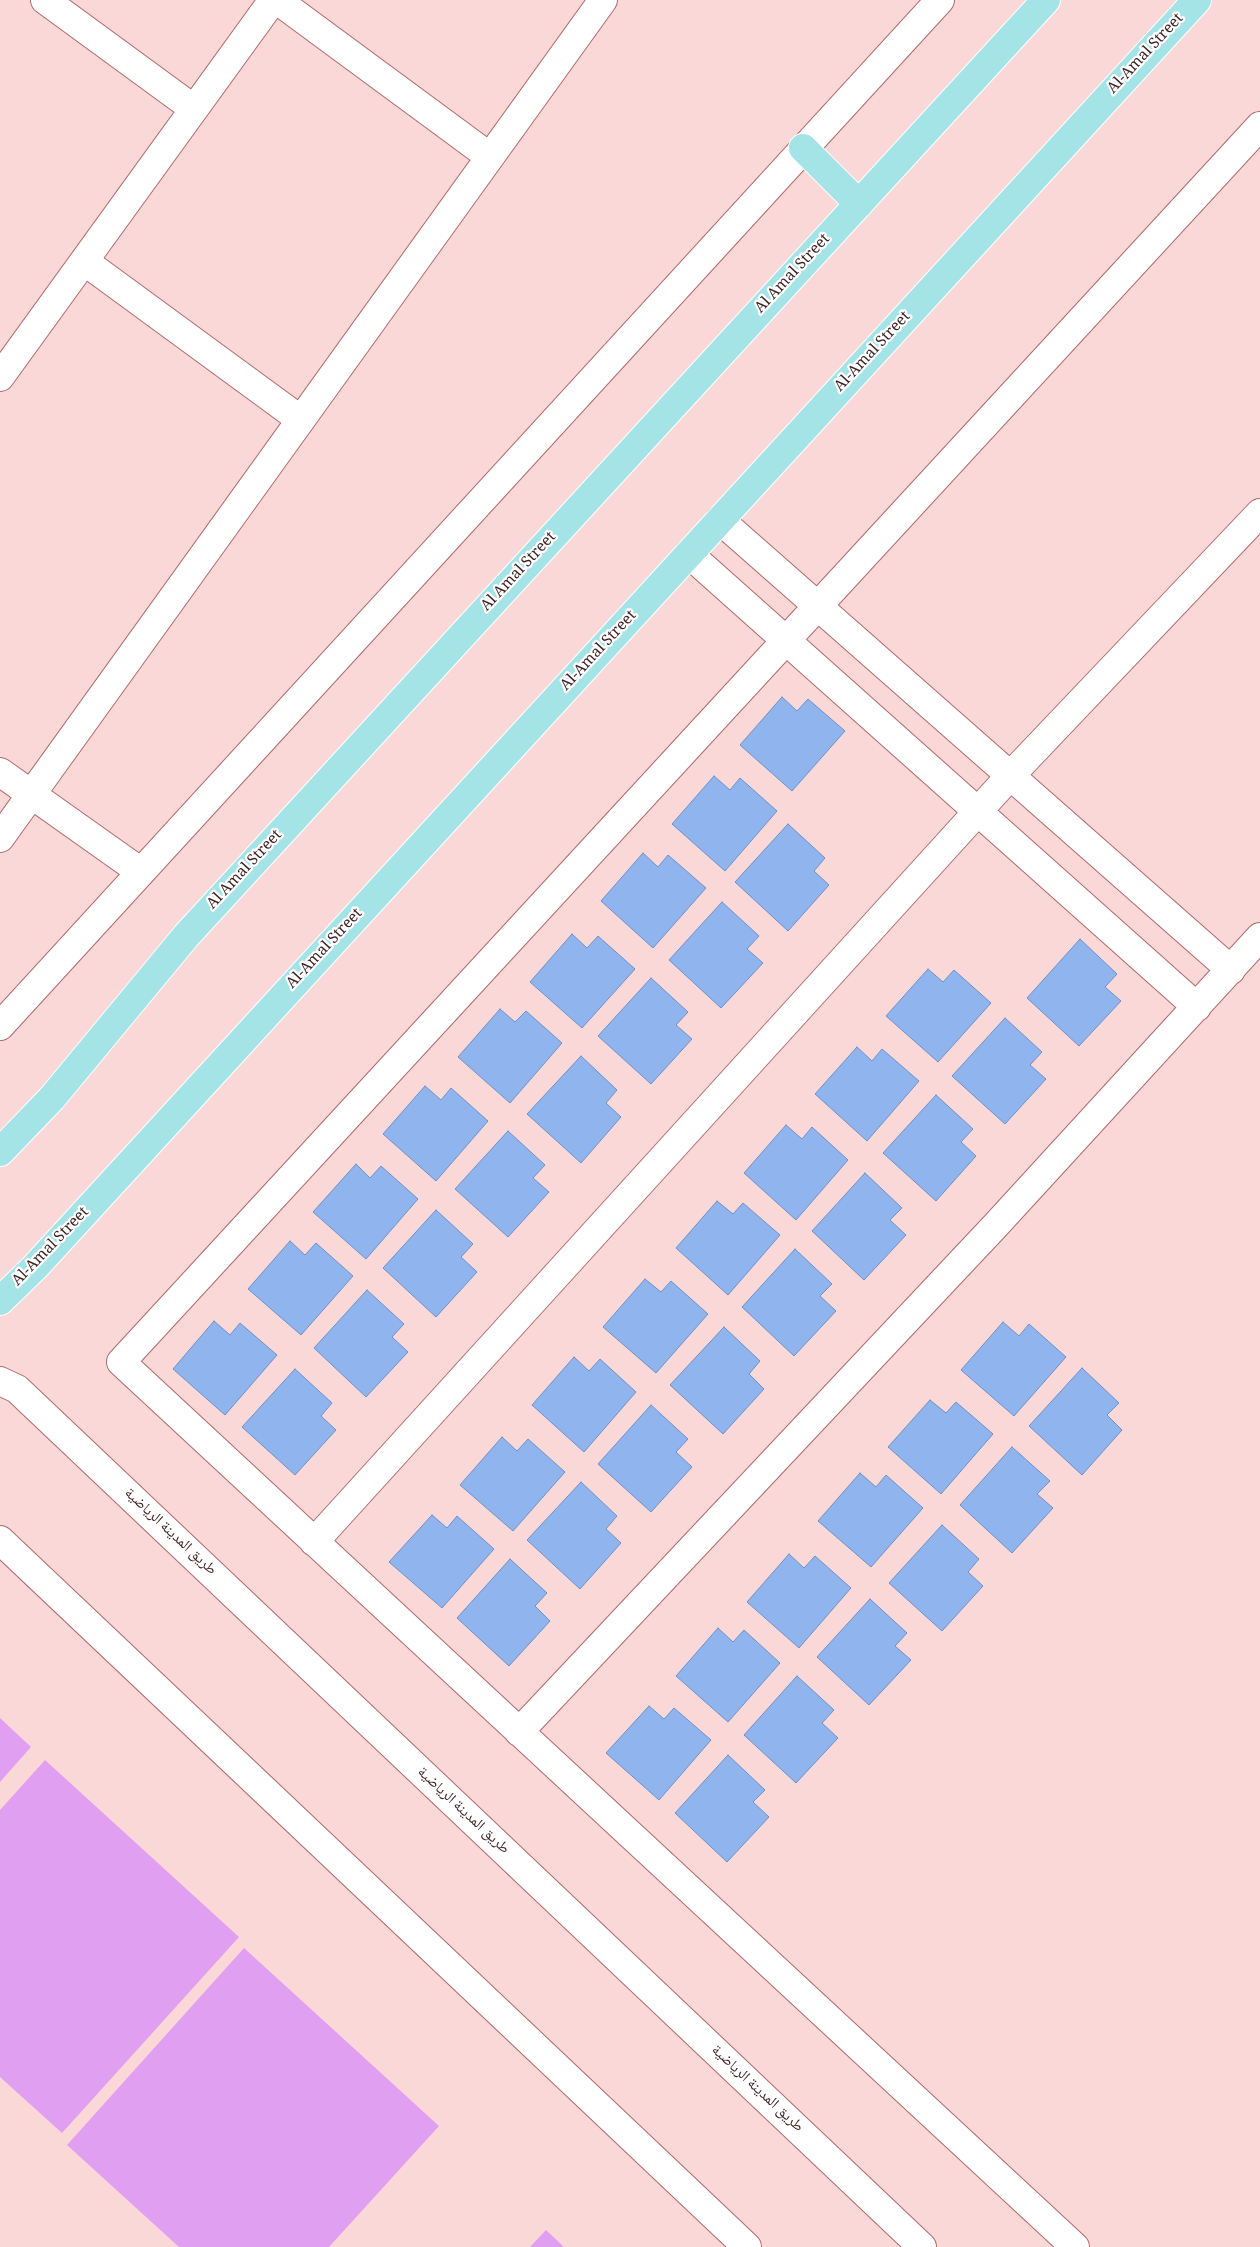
<!DOCTYPE html>
<meta charset="utf-8">
<style>
body{margin:0}
canvas{display:block;background:#f9d8d7}
</style>
<canvas width="1260" height="2247"></canvas>
<script>
const context = document.querySelector('canvas').getContext('2d');
context.lineJoin = 'round';
function paint(path, color) { context.fillStyle = color; context.fill(path, 'evenodd'); }
const toPath = rows => new Path2D(rows.map(r => 'M' + r).join(''));
function stroke(path, color, width, dash) { context.strokeStyle = color; context.lineWidth = width; context.lineCap = dash ? 'butt' : 'round'; context.setLineDash(dash || []); context.stroke(path); }
function drawText(font, color, halo, rows, align = 'center') {
  context.font = font + ' Georgia,"Noto Naskh Arabic",serif'; context.lineWidth = 4.5; context.setLineDash([]); context.textBaseline = 'middle'; context.strokeStyle = halo; context.fillStyle = color; for (const [text, x, y, turn = 0] of rows) {
    context.save(); context.translate(x, y); context.rotate((+turn || 0) * Math.PI / 180); context.textAlign = isNaN(turn) ? turn : align; if (halo) context.strokeText(text, 0, 0); context.fillText(text, 0, 0); context.restore();
  }
}
const water = toPath([
 [0,1718,31,1747,0,1782],
 [45,1760,239,1937,62,2133,0,2077,0,1810],
 [244,1948,439,2126,329,2247,179,2247,67,2145],
 [546,2230,564,2247,530,2247]
]);
const building = toPath([
 [782,697,797,711,808,699,845,731,792,791,740,745,782,697],
 [714,776,730,790,740,778,777,811,725,871,672,824,714,776],
 [788,824,825,858,814,871,829,885,788,931,735,882,788,824],
 [643,853,658,867,668,855,706,888,653,948,601,901,643,853],
 [722,902,759,936,747,949,763,963,721,1008,669,960,722,902],
 [572,934,587,948,598,936,635,969,582,1028,530,982,572,934],
 [1080,939,1117,974,1105,987,1121,1001,1079,1046,1027,998,1080,939],
 [928,969,943,982,954,970,991,1003,938,1062,886,1016,928,969],
 [651,978,688,1012,676,1025,692,1039,651,1084,598,1036,651,978],
 [500,1009,515,1022,526,1011,562,1043,510,1103,458,1057,500,1009],
 [1005,1018,1042,1052,1030,1065,1046,1079,1005,1124,952,1076,1005,1018],
 [857,1047,872,1061,882,1049,919,1081,867,1141,815,1094,857,1047],
 [581,1056,617,1090,606,1103,621,1117,581,1163,527,1114,581,1056],
 [425,1086,441,1100,451,1088,488,1121,436,1181,383,1134,425,1086],
 [936,1095,973,1129,961,1142,976,1156,936,1201,883,1153,936,1095],
 [786,1125,802,1139,812,1127,848,1160,796,1220,744,1173,786,1125],
 [508,1131,545,1165,533,1178,549,1192,508,1237,455,1189,508,1131],
 [356,1164,370,1178,381,1166,418,1199,366,1259,313,1212,356,1164],
 [865,1173,902,1208,890,1220,906,1235,864,1280,812,1231,865,1173],
 [717,1201,733,1214,743,1203,780,1235,728,1295,676,1248,717,1201],
 [436,1210,473,1244,461,1257,477,1272,436,1317,383,1268,436,1210],
 [290,1241,305,1255,316,1243,353,1276,301,1335,248,1289,290,1241],
 [795,1249,832,1284,820,1296,836,1311,794,1356,742,1307,795,1249],
 [645,1279,661,1292,671,1281,708,1314,656,1373,603,1327,645,1279],
 [367,1290,404,1324,392,1337,408,1352,366,1397,314,1348,367,1290],
 [214,1321,230,1335,240,1323,277,1355,225,1415,173,1369,214,1321],
 [1003,1322,1019,1336,1029,1324,1066,1357,1014,1416,961,1370,1003,1322],
 [724,1327,760,1361,749,1374,764,1389,723,1434,670,1385,724,1327],
 [574,1357,589,1371,600,1359,636,1392,584,1452,532,1405,574,1357],
 [1082,1368,1119,1403,1107,1415,1122,1430,1082,1475,1029,1426,1082,1368],
 [295,1369,332,1403,321,1416,336,1430,295,1475,242,1427,295,1369],
 [930,1400,946,1413,956,1402,993,1434,941,1494,888,1447,930,1400],
 [651,1405,688,1439,676,1452,692,1467,651,1512,598,1464,651,1405],
 [502,1437,517,1451,528,1439,565,1472,513,1531,460,1485,502,1437],
 [1012,1447,1050,1481,1037,1494,1053,1508,1012,1553,960,1505,1012,1447],
 [860,1473,876,1487,886,1475,923,1508,871,1567,818,1521,860,1473],
 [581,1482,617,1516,606,1529,621,1543,580,1589,527,1540,581,1482],
 [432,1515,447,1528,457,1516,494,1549,442,1608,389,1562,432,1515],
 [942,1525,979,1559,968,1572,983,1586,942,1631,889,1583,942,1525],
 [789,1554,804,1568,815,1556,851,1588,799,1648,747,1602,789,1554],
 [510,1559,547,1593,535,1606,550,1621,509,1666,457,1618,510,1559],
 [870,1599,907,1633,895,1646,911,1660,869,1705,817,1657,870,1599],
 [718,1628,733,1642,744,1630,780,1663,728,1722,676,1676,718,1628],
 [797,1676,834,1710,822,1723,838,1738,796,1783,744,1735,797,1676],
 [649,1706,664,1719,674,1708,711,1740,659,1800,606,1753,649,1706],
 [728,1755,765,1790,753,1802,769,1817,727,1862,675,1813,728,1755]
]);
const street = toPath([
 [45,0,194,109],
 [277,0,490,157],
 [84,261,301,420],
 [0,377,273,0],
 [720,520,1231,970],
 [689,554,1197,1007],
 [0,772,141,872],
 [0,838,603,0],
 [314,1542,1010,776,1260,513],
 [519,1732,996,1225,1260,937],
 [1075,2247,121,1362,1260,126]
]);
const secondary = toPath([
 [0,1026,940,0],
 [0,1381,17,1389,922,2247],
 [0,1540,747,2247]
]);
const primary = toPath([
 [803,148,859,204],
 [0,1152,52,1098,186,936,1046,0],
 [0,1301,35,1267,1197,0]
]);
const streetNames = [
 ["Al-Amal Street",1147,55,-47],
 ["Al Amal Street",794,275,-47],
 ["Al-Amal Street",874,353,-47],
 ["Al Amal Street",520,573,-47],
 ["Al-Amal Street",600,652,-47],
 ["Al Amal Street",246,871,-47],
 ["Al-Amal Street",326,950,-47],
 ["Al-Amal Street",52,1248,-46],
 ["طريق المدينة الرياضية",169,1533,43],
 ["طريق المدينة الرياضية",462,1812,43],
 ["طريق المدينة الرياضية",756,2090,43]
];
paint(water, '#e19ff2');
paint(building, '#90b4ee');
stroke(building, '#6d90c7', 1);
stroke(street, '#b1696a', 30);
stroke(secondary, '#b1696a', 30);
stroke(primary, '#fff', 30);
stroke(street, '#fff', 28);
stroke(secondary, '#fff', 28);
stroke(primary, '#a4e4e7', 28);
drawText('15px', '#3d1f20', '#fff', streetNames);
</script>
